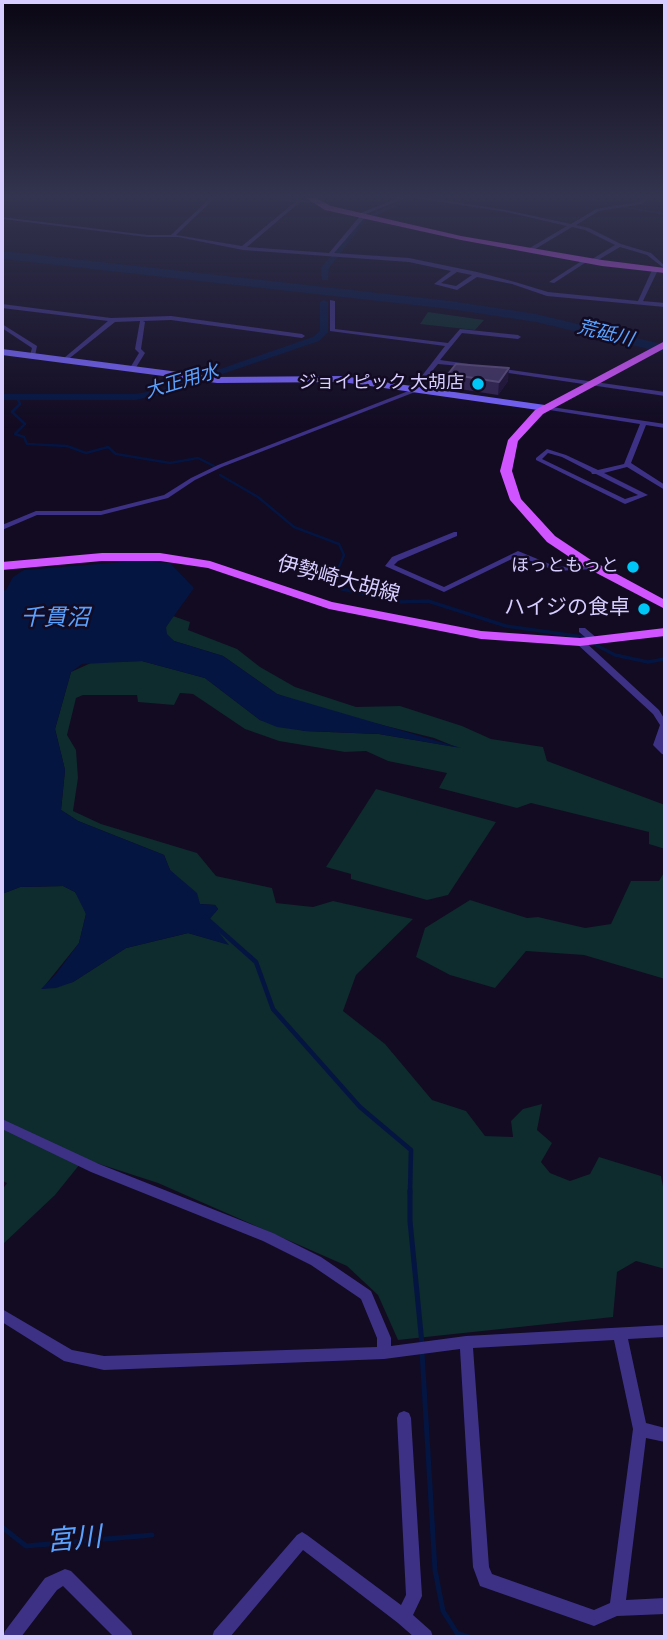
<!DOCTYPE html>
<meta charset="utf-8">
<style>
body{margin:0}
#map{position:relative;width:667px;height:1639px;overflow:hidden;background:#120b22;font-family:"Source Sans 3",sans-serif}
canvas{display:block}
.frame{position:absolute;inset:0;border:4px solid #d7cdff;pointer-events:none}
</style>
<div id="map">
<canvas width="667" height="1639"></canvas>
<div class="frame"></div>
</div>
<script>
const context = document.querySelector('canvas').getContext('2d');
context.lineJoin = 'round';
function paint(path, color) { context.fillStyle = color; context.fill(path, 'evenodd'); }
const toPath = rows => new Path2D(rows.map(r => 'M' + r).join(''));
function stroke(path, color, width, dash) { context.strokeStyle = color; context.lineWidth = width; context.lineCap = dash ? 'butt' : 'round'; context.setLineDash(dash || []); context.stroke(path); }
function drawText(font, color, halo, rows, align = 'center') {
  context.font = font + ' "Source Sans 3","Noto Sans JP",sans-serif'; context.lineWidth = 5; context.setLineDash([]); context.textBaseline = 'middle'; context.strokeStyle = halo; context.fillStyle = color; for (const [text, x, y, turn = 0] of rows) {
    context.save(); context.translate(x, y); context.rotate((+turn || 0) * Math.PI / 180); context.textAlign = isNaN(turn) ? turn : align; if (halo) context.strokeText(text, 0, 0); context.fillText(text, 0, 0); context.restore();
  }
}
const green = toPath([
 [428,312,484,320,475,330,420,324],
 [173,616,190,622,188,630,237,649,260,667,295,687,356,707,400,706,462,726,491,739,543,747,547,761,665,805,665,849,649,844,649,832,531,803,517,808,439,788,447,773,388,761,366,751,345,752,279,741,245,729,193,694,180,693,174,705,138,702,137,695,83,695,76,698,67,735,76,750,78,778,73,811,101,824,197,853,216,876,272,888,276,903,313,907,333,901,413,919,356,975,343,1011,385,1044,432,1100,466,1111,485,1136,513,1137,511,1121,523,1109,542,1104,537,1130,552,1143,541,1162,550,1173,570,1181,590,1174,599,1157,661,1176,665,1197,665,1269,636,1261,617,1272,613,1317,398,1340,378,1295,347,1266,158,1183,84,1159,55,1195,2,1245,2,1190,7,1183,2,1181,2,894,20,887,63,886,75,892,82,902,86,914,79,943,42,989,73,982,126,948,188,933,227,944,208,920,218,909,215,905,200,904,170,870,164,855,78,821,61,810,65,770,55,729,71,672,93,662,142,661,205,678,260,720,305,731,379,734,456,747,434,738,322,710,277,694,223,656,174,641,166,634,166,627],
 [376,789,496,822,448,895,427,900,351,879,351,874,326,867],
 [665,871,665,979,584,955,526,951,495,988,450,975,416,957,425,928,470,900,527,918,538,917,585,928,611,924,631,881,659,881]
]);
const water = toPath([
 [136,561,170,563,194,588,166,627,167,634,174,641,223,656,277,694,461,748,379,734,305,731,277,727,260,720,205,678,142,661,82,664,71,672,55,729,65,770,61,810,78,821,164,855,170,870,197,893,200,904,215,905,218,909,209,920,229,945,188,933,126,948,73,982,56,988,41,989,56,974,79,943,86,914,75,892,63,886,20,887,2,894,2,591,6,590,13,577,24,570]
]);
const streamFar4 = toPath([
 [581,198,616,206],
 [623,207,665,214]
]);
const streamFar3 = toPath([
 [17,397,20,404,12,412,25,424,15,434,24,437,27,444,67,446,86,453,108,447,116,454,170,463,198,458,214,466],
 [220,475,258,497,294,527,339,544,344,555,336,574]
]);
const streamFar2 = toPath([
 [337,572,336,585,342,589,401,602,428,601,506,626,583,637],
 [596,645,615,655,648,662,665,659]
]);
const streamFar1 = toPath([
 [205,917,256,962,273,1009,360,1107,411,1150,410,1193]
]);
const stream = toPath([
 [410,1191,410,1221,422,1344],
 [422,1352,435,1570,443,1611,457,1633,469,1637],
 [2,1527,26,1546,152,1535]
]);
const canal = toPath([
 [407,198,416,198,366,220,329,268,328,280,322,280,321,268,362,218,407,198],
 [324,300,328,302,328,332,319,341,164,394,135,400,2,400,2,394,135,394,159,390,313,337,320,331,320,302,324,300]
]);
const river = toPath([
 [2,251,450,301,536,314,665,345,665,353,536,322,450,309,2,259,2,251]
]);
const street = toPath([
 [3,198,9,198,2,202,3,198],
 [210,198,215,198,176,235,242,246,295,202,266,198,315,201,317,203,300,202,247,247,329,253,360,216,358,214,398,198,405,198,364,215,365,217,334,253,409,258,477,272,515,282,548,292,638,301,652,270,655,268,658,270,643,301,665,303,665,307,547,296,512,284,477,277,457,290,434,284,451,271,409,262,243,250,178,237,147,237,2,219,2,217,147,235,171,235,210,198],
 [457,272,472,275,456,286,441,283,457,272],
 [416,198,430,198,506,210,571,224,596,209,639,202,644,198,649,198,642,204,599,211,576,225,589,228,621,244,651,253,665,266,665,269,647,255,620,247,593,263,589,263,589,261,615,245,585,230,572,227,532,251,528,251,528,249,567,226,506,212,416,198],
 [583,260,588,261,554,283,549,282,583,260],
 [330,300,335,301,335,329,448,343,460,329,518,335,521,337,518,339,462,333,440,360,469,364,471,365,471,367,438,364,415,392,222,467,195,480,168,498,101,515,37,515,2,530,2,525,36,511,101,511,164,495,191,478,218,465,411,390,445,346,330,331,330,300],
 [2,304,111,318,171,316,302,334,305,336,302,338,171,320,143,321,145,322,141,349,145,353,135,369,133,370,130,368,139,353,135,349,140,321,115,322,66,361,63,359,64,358,108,321,2,308,2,304],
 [2,324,37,346,35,356,30,355,32,348,2,328,2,324],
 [497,368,665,392,665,396,495,371,494,370,497,368],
 [545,406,665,424,665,428,646,425,631,463,665,485,665,490,627,467,604,473,648,495,625,504,536,460,536,458,547,449,566,455,598,470,624,464,640,424,543,409,542,408,545,406],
 [548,453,562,457,591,472,592,474,596,474,638,495,625,499,542,459,548,453],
 [454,532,457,532,457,536,398,561,394,565,444,587,518,551,557,567,594,565,598,567,594,569,556,571,518,556,444,592,385,566,392,557,454,532],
 [579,628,585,628,598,639,598,643,592,643,579,632,579,628],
 [577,640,583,640,659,710,665,720,665,736,663,745,665,747,665,755,662,754,653,745,660,725,653,714,577,644,577,640],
 [2,1119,99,1164,273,1233,321,1257,371,1291,391,1338,391,1346,466,1336,665,1325,665,1337,628,1339,646,1423,665,1428,665,1442,646,1438,626,1600,665,1598,665,1614,617,1616,594,1626,480,1586,473,1567,460,1349,384,1359,104,1370,64,1361,2,1322,2,1309,72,1350,104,1356,377,1347,377,1338,361,1299,311,1265,263,1241,91,1172,2,1129,2,1119],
 [614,1340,633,1429,610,1603,594,1610,492,1574,489,1567,473,1348,614,1340],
 [404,1411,409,1413,411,1418,422,1596,413,1615,431,1631,433,1637,414,1637,398,1623,303,1550,230,1637,212,1637,214,1631,297,1535,302,1532,307,1535,401,1605,406,1595,397,1418,399,1413,404,1411],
 [65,1569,71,1571,131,1631,133,1637,114,1637,63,1586,57,1590,21,1637,3,1637,5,1631,45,1578,65,1569]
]);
const secondary = toPath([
 [2,349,217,377,342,376,545,405,550,408,545,411,342,382,217,383,2,355,2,349]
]);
const primary = toPath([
 [306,198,316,198,331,206,461,236,602,260,665,268,665,273,602,266,461,240,325,210,306,198],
 [665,341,665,348,543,414,518,441,512,471,521,499,555,536,591,560,665,600,665,609,583,566,547,542,510,500,500,471,508,440,535,410,665,341],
 [102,553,160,553,210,561,332,602,481,631,580,638,665,628,665,636,580,646,481,639,329,609,208,568,160,561,102,561,2,570,2,562,102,553]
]);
const wall = toPath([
 [448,374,508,381,498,395,447,387]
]);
const shadedWall = toPath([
 [509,368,508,381,498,395,499,382]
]);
const building = toPath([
 [456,364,509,368,499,382,448,374,456,364]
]);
const markers = [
 [478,384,7,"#00c6f8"],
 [633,567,7,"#00c6f8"],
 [644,609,7,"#00c6f8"]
];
const farPoinames = [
 ["ジョイピック 大胡店",464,384],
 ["ほっともっと",619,567]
];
const farWaternames = [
 ["荒砥川",605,335,14],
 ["大正用水",182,383,-17]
];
const streetNames = [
 ["伊勢崎大胡線",338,581,15]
];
const poiNames = [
 ["ハイジの食卓",630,609]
];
const waterNames = [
 ["千貫沼",55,620]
];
const nearWaternames = [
 ["宮川",74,1542,-5]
];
paint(green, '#0e2b2d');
paint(water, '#041542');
stroke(streamFar4, '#041542', 2);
stroke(streamFar3, '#041542', 2.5);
stroke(streamFar2, '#041542', 3.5);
stroke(streamFar1, '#041542', 4.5);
stroke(stream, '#041542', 5);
paint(canal, '#041542');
paint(river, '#041542');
paint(street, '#3d3186');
paint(secondary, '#7764ff');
paint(primary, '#d054ff');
paint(wall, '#312252');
paint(shadedWall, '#1d1137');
paint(building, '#423465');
stroke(building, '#5a4c7d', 2);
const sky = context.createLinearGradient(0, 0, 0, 428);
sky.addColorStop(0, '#0a0613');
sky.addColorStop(0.46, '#33344f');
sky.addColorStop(1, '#33344f00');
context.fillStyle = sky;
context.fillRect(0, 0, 667, 428);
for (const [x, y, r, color] of markers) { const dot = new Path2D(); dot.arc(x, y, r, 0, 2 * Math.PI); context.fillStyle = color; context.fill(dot); stroke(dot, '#120b22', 2.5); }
drawText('18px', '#d7cdff', '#120b22', farPoinames, 'right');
drawText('italic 19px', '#5ba2ff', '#120b22', farWaternames);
drawText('21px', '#d7cdff', '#120b22', streetNames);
drawText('21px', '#d7cdff', '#120b22', poiNames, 'right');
drawText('italic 23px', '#5ba2ff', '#120b22', waterNames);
drawText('italic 28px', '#5ba2ff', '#120b22', nearWaternames);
</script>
